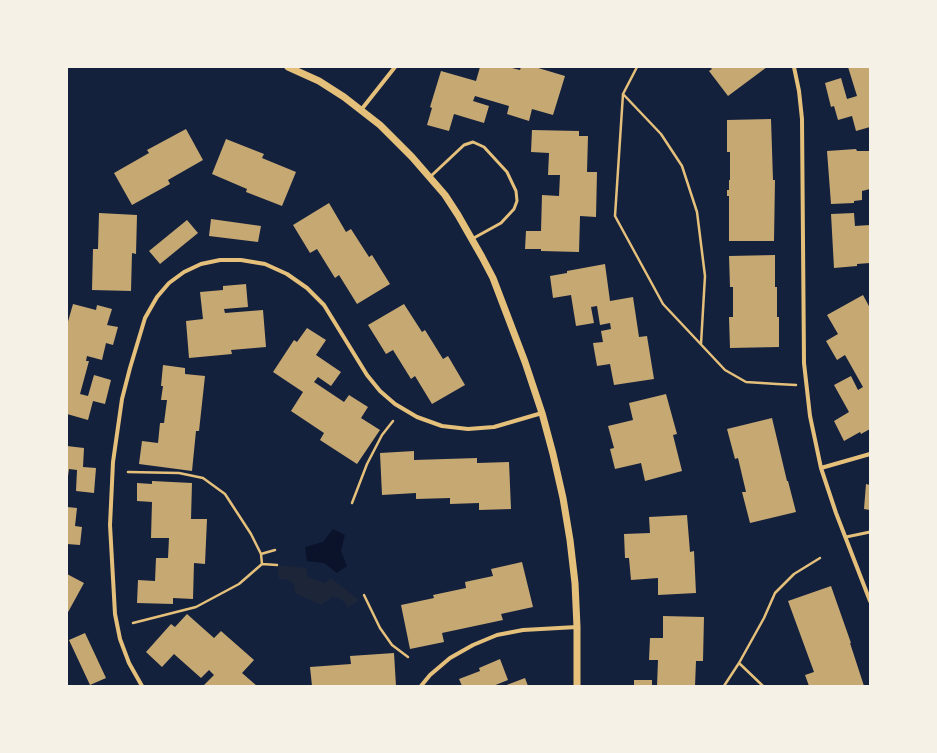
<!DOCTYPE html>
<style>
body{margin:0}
#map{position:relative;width:937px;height:753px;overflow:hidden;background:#14213d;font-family:"Asap Condensed",sans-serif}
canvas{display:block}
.frame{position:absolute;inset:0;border:68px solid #f6f1e7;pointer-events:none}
</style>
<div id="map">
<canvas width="937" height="753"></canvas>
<div class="frame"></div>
</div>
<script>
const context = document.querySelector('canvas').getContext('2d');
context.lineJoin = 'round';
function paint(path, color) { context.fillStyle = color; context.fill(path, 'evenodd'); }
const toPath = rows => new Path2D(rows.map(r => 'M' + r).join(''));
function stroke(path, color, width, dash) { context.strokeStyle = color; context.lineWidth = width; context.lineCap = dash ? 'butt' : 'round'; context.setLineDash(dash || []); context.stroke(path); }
const green = toPath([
 [277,565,306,568,308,577,325,583,331,578,359,600,348,608,345,603,339,598,332,597,321,605,295,593,295,588,293,583,285,579,279,579]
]);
const water = toPath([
 [333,529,345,535,341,551,347,566,337,573,324,563,307,561,305,547,323,542]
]);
const building = toPath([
 [480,67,508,67,520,70,521,67,535,67,565,76,553,115,532,109,529,121,507,114,509,106,475,96,473,101,489,106,484,123,454,114,449,131,427,125,432,108,430,107,441,71,476,81],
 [710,67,767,67,728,96,709,71,712,69],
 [848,67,870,67,870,127,856,131,852,116,838,120,834,106,831,107,825,83,841,78,847,99,857,96],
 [771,119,773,180,775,180,774,241,729,241,729,196,727,196,727,190,729,190,729,180,730,180,730,152,727,152,727,120],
 [186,129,203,160,168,180,170,184,132,205,114,173,149,153,147,150],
 [532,130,579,131,579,136,588,136,587,172,597,172,596,217,580,216,579,252,541,251,541,249,525,249,526,231,541,231,542,195,559,196,560,175,548,175,549,153,531,152],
 [226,139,264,154,262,158,296,172,282,206,246,192,247,189,212,174],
 [856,149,857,151,870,151,870,189,862,191,862,200,854,201,854,203,831,204,827,151],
 [329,203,346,232,351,229,369,257,372,255,390,284,357,304,339,275,335,278,317,249,310,253,293,225],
 [99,213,137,215,136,254,132,253,131,291,92,290,93,249,98,249],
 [854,213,855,226,870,225,870,263,857,264,857,266,834,268,831,214],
 [211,219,261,226,258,242,209,236],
 [187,220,198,233,160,264,149,251],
 [775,255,775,287,777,287,777,317,779,317,779,347,730,348,729,317,733,317,733,287,730,287,729,256],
 [605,264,610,301,633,297,639,337,647,336,654,379,614,385,610,364,597,366,593,343,603,342,601,331,611,329,610,323,600,325,597,306,591,307,594,323,576,326,571,295,553,298,550,276,567,273,567,271],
 [246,284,248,307,224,309,225,313,263,310,266,347,231,350,232,354,189,358,186,321,203,319,200,292,223,290,223,286],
 [863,295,870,308,870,429,861,434,860,432,844,441,834,421,849,412,834,385,851,376,858,390,863,387,845,355,837,360,826,341,838,334,827,315],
 [73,304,96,310,97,305,112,309,107,325,118,327,113,345,106,343,102,360,87,356,86,361,89,361,80,394,88,396,94,375,111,380,105,404,93,401,88,420,67,414,67,325],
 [404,304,422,332,425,330,443,359,448,356,465,385,432,404,415,376,411,379,393,350,386,354,368,325],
 [307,328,326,340,316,355,341,372,331,386,318,377,314,382,344,402,349,395,368,407,361,418,380,430,357,464,320,440,324,433,291,411,303,392,273,372,294,340,297,342],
 [163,365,185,368,185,374,205,376,199,431,196,431,192,471,139,464,142,441,158,443,160,423,164,423,167,400,161,400,163,386,161,386],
 [666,394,677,434,673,435,682,471,645,481,641,463,615,469,610,449,614,448,608,426,633,420,629,403],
 [772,418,787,481,788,481,796,512,750,523,742,492,746,492,738,458,735,459,727,429],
 [67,446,84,448,83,467,96,468,94,493,76,491,77,470,69,469,68,476,67,476],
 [414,451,414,460,477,458,477,463,509,462,511,509,479,510,479,503,450,504,450,498,416,499,416,493,382,495,380,453],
 [152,481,192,483,191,519,207,519,205,564,194,563,193,599,173,598,173,604,137,603,138,580,155,581,156,558,168,558,169,538,151,538,152,502,137,501,137,483,152,484],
 [866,484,870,485,870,510,864,509],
 [67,507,77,508,75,526,82,527,80,545,67,544],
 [687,515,690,552,694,551,696,593,658,595,658,578,631,580,629,558,625,558,624,534,650,533,649,517],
 [522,562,533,607,501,614,503,620,442,633,444,642,410,649,401,605,434,598,433,595,466,588,465,582,493,576,491,569],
 [67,574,84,583,67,614],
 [831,586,851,643,850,643,864,686,809,686,805,675,814,672,788,601],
 [187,614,214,638,221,631,254,660,242,673,257,686,203,686,214,675,209,670,201,678,174,654,162,667,146,652,171,624,175,627],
 [663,616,704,617,703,661,696,661,695,686,657,686,658,660,649,660,650,638,663,638],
 [85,633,106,678,90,685,69,640],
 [394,653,396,686,312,686,310,667,351,664,350,656],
 [500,659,508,680,493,686,462,686,459,679,480,671,479,668],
 [525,678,528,686,504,686],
 [634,680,652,680,652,686,634,686]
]);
const path = toPath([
 [637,67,623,94,615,216,663,304,725,370,746,382,777,384,796,385],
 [623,94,661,134,682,166,697,212,705,276,701,344],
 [128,472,179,473,203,478,225,494,251,534,261,554,262,564,239,584,196,607,133,623],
 [352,503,367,464,382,435,393,421],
 [261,554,275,550],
 [262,564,277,565],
 [364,595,380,628,392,645,408,657],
 [739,663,764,618,775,593,794,574,820,558],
 [724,686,739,663,763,686]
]);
const service = toPath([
 [430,177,464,145,473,142,484,147,507,172,516,191,517,201,514,209,501,223,472,239],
 [846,537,870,532]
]);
const minor = toPath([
 [794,67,799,91,802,119,804,363,810,416,821,468,836,513,870,601],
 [361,110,395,67],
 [821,468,870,454],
 [142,686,129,663,120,639,115,614,110,525,113,462,122,399,130,368,145,318,157,297,169,283,184,272,201,264,220,260,241,260,265,264,287,274,307,288,324,305,367,375,380,391,395,404,417,417,442,426,468,429,494,427,542,413],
 [421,686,430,675,450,658,473,645,497,635,523,630,577,627]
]);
const tertiary = toPath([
 [288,67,319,81,344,97,380,125,412,157,445,195,458,215,482,257,493,278,525,362,542,413,553,454,563,498,570,540,575,583,577,627,577,686]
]);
paint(green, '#1d2539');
paint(water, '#0b132b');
paint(building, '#c6a872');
stroke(path, '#e5c07b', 2.5);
stroke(service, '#e5c07b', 3);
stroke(minor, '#e5c07b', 4);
stroke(tertiary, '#e5c07b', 7);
</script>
